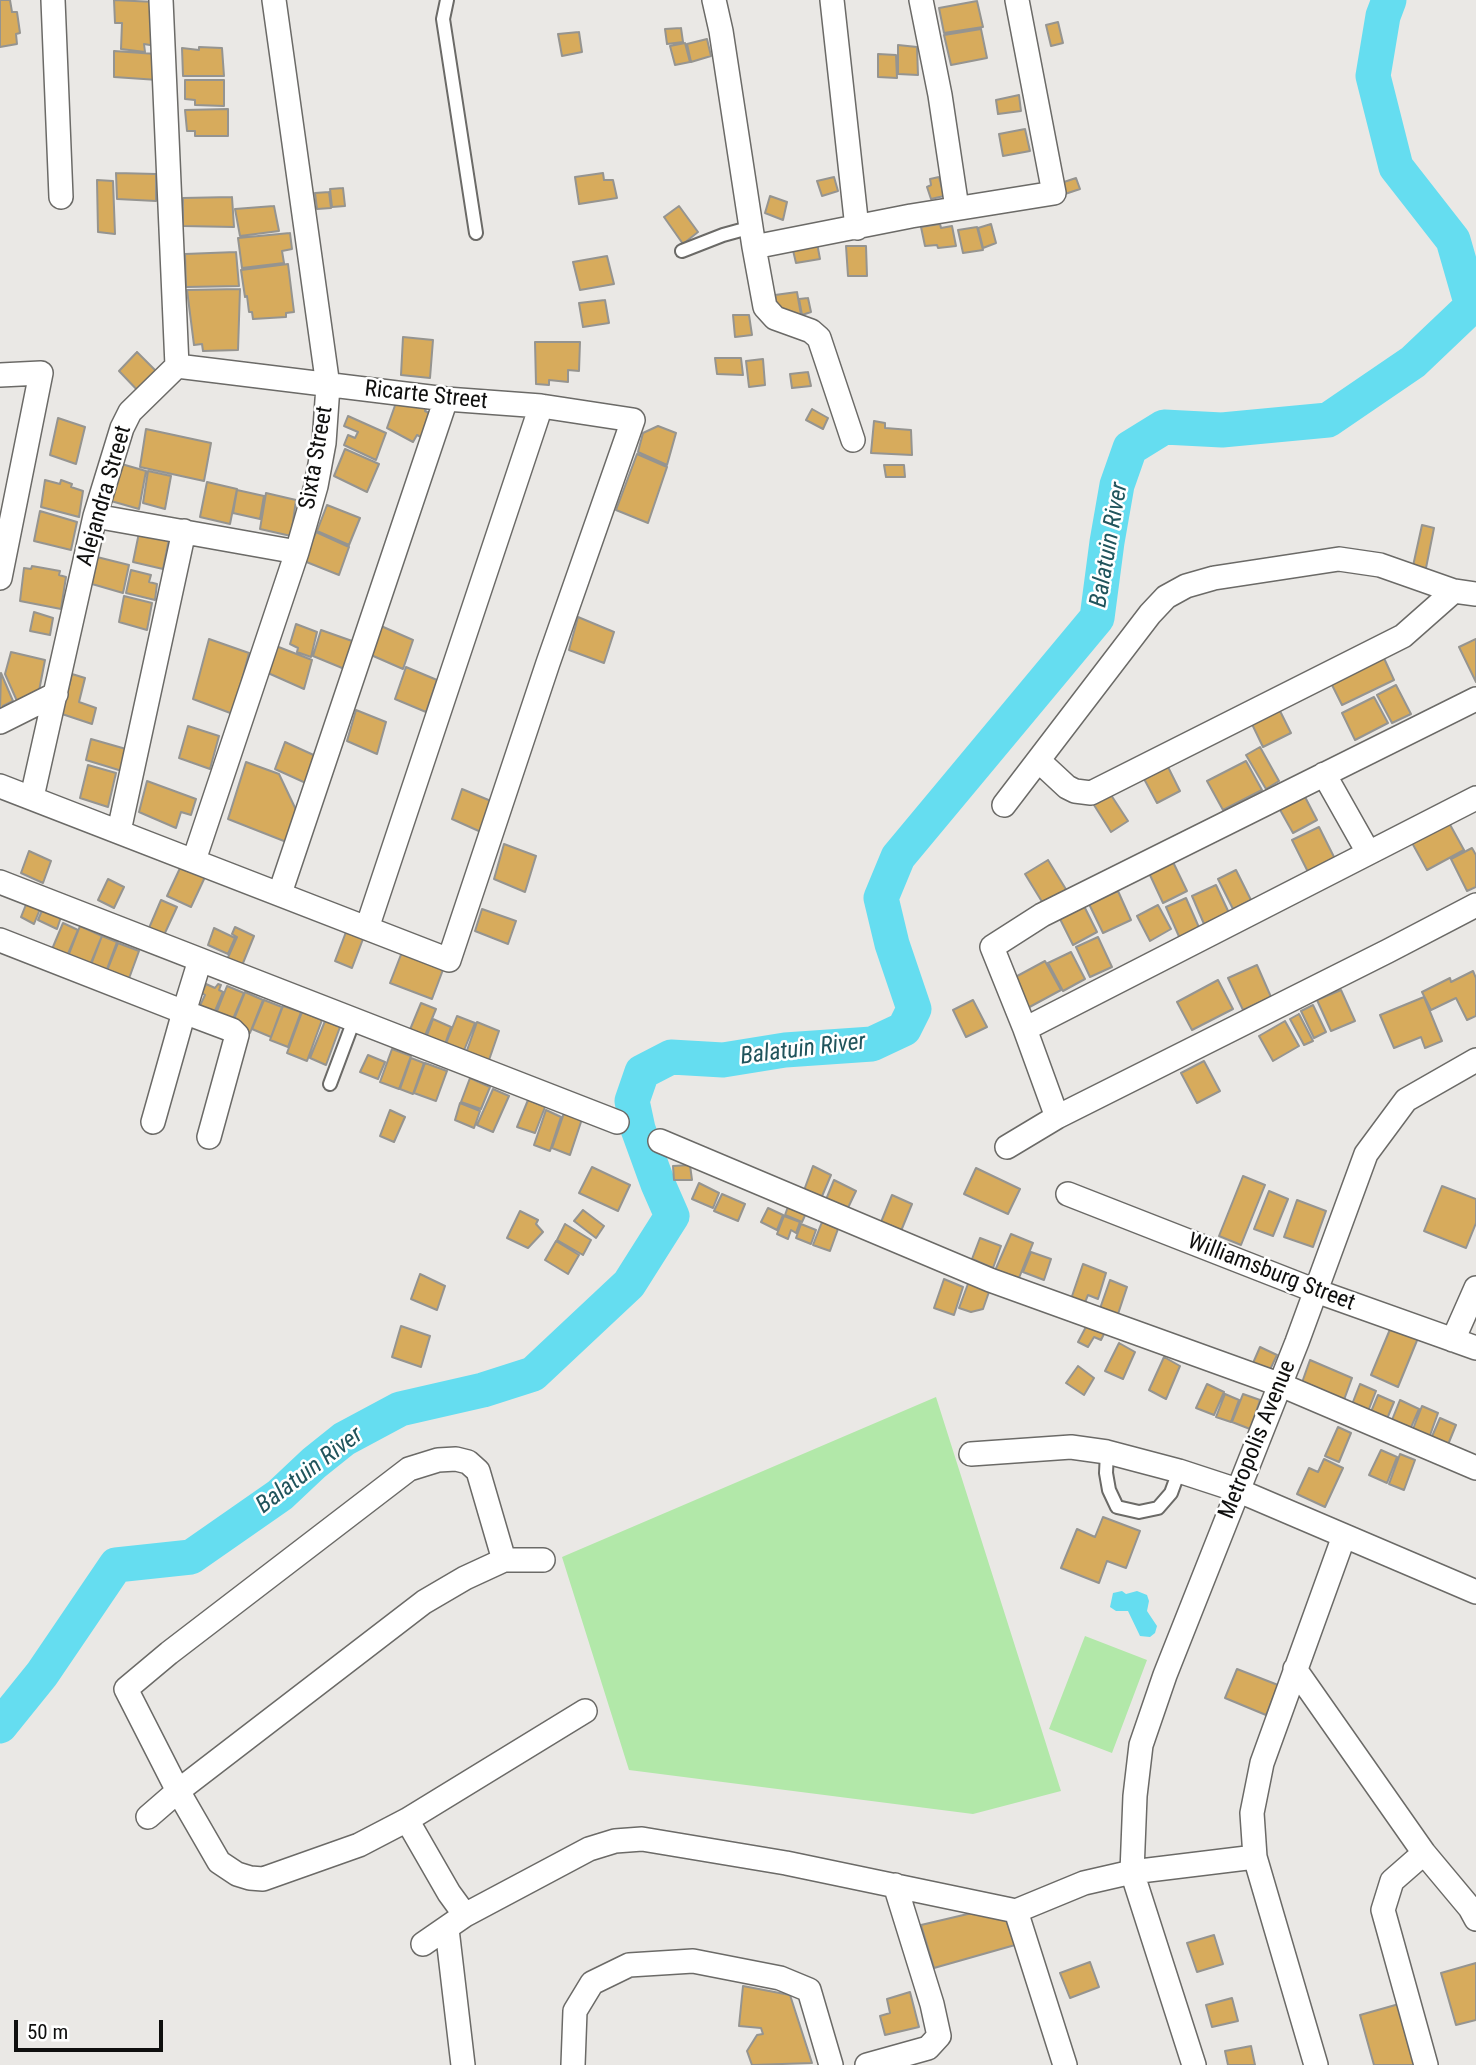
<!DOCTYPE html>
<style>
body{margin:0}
#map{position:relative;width:1476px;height:2065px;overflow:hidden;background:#eae8e5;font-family:"Roboto Condensed",sans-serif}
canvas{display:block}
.scale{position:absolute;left:14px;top:2020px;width:149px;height:32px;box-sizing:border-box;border:4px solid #0f0f0e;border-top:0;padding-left:9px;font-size:21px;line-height:24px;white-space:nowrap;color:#0f0f0e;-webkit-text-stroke:5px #fff;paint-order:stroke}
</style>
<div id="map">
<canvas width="1476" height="2065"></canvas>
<div class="scale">50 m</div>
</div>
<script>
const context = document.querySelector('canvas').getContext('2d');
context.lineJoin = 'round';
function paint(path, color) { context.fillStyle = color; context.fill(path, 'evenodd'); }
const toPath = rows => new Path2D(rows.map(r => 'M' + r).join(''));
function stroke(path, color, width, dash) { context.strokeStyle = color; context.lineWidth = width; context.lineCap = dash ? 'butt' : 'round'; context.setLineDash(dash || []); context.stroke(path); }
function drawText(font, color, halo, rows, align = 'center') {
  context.font = font + ' "Roboto Condensed",sans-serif'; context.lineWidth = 5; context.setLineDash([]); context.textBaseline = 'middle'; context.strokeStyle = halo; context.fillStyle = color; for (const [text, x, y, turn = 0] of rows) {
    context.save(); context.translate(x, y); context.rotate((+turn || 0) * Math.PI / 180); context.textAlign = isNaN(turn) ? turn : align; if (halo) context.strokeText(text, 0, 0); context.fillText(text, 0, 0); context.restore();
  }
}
const green = toPath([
 [936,1397,1061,1791,973,1814,629,1770,562,1557],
 [1085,1636,1147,1660,1112,1753,1049,1729]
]);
const water = toPath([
 [1122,1591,1126,1594,1137,1591,1147,1595,1149,1601,1147,1611,1157,1626,1155,1633,1150,1637,1140,1636,1128,1611,1116,1611,1110,1607,1113,1593]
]);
const river = toPath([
 [0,1726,42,1674,116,1565,191,1557,280,1495,314,1463,344,1439,400,1409,483,1390,533,1374,629,1284,672,1216,658,1184,638,1129,632,1101,642,1072,671,1057,723,1060,785,1050,872,1044,904,1029,914,1009,892,944,881,898,898,857,1097,618,1107,542,1117,485,1130,448,1164,427,1222,430,1328,420,1413,362,1472,306,1453,240,1396,167,1373,76,1383,16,1389,0]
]);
const building = toPath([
 [0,0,10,0,12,12,17,12,20,33,16,34,17,44,0,47,0,0],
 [114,0,155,2,156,46,144,44,145,52,121,49,122,23,115,23,114,0],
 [977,1,983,27,944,33,939,8,977,1],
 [1058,22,1063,43,1051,46,1046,25,1058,22],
 [681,28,683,42,667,44,665,29,681,28],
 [981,29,987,58,951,65,944,35,981,29],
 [579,32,582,52,562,56,558,34,579,32],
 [707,39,711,56,691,62,687,44,707,39],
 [685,43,690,62,675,65,670,46,685,43],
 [898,45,917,47,918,75,898,74,898,45],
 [199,47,222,48,224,76,183,76,182,48,199,50,199,47],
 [114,51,156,54,158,80,114,77,114,51],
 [878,54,896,55,897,78,878,77,878,54],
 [185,80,224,80,224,106,195,105,195,100,185,99,185,80],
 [1019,95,1021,111,998,114,996,100,1019,95],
 [228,109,228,136,195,136,195,131,187,131,185,110,228,109],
 [1025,129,1030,151,1003,156,999,134,1025,129],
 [116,173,156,174,156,201,117,199,116,173],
 [603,173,604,180,613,180,617,198,579,204,575,177,603,173],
 [834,177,838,191,822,196,817,181,834,177],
 [939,177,944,196,931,199,927,187,931,185,930,179,939,177],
 [1076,178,1080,189,1065,194,1061,183,1076,178],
 [97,180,113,181,115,234,98,232,97,180],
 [343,188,345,206,332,207,330,189,343,188],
 [329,192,331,208,317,209,315,193,329,192],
 [770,196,787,202,783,220,765,213,770,196],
 [232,197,234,227,183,226,183,198,232,197],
 [274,206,279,231,240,236,235,209,274,206],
 [679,206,698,232,683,244,664,217,679,206],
 [940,224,941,228,952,226,956,246,938,248,937,245,925,246,921,227,940,224],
 [991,224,996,243,983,248,978,228,991,224],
 [977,227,983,250,963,253,958,230,977,227],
 [290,233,292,249,282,251,284,263,242,268,238,238,290,233],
 [817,243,820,259,796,263,792,246,817,243],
 [846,246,866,246,867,276,848,276,846,246],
 [236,252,239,286,186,287,185,254,236,252],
 [607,256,614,284,580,290,573,262,607,256],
 [288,264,294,312,286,313,286,317,253,319,252,312,249,312,247,296,245,297,241,270,288,264],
 [240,289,238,350,203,351,202,344,194,345,187,290,240,289],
 [797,292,801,315,779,318,775,295,797,292],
 [808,298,811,312,802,315,799,299,808,298],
 [605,300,609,323,583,327,579,303,605,300],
 [733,315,749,315,752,335,735,337,733,315],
 [403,337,433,340,430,378,401,375,403,337],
 [535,342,580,342,579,371,568,370,568,382,549,380,549,385,536,384,535,342],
 [137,352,160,375,141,394,119,371,137,352],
 [715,358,741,358,743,375,717,374,715,358],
 [763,359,765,385,749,387,746,361,763,359],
 [808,372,811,386,792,388,790,374,808,372],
 [398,397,427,407,425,411,431,414,421,437,417,435,413,442,387,428,398,397],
 [812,409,828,418,823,429,806,420,812,409],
 [348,416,386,433,376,460,344,445,348,435,355,438,358,432,344,426,348,416],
 [58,418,85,427,76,464,50,455,58,418],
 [874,421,885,423,885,428,911,430,912,455,871,453,874,421],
 [658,426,676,433,667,465,638,452,643,433,658,426],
 [146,429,211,443,204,481,140,467,146,429],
 [345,449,379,464,367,492,334,476,345,449],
 [637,454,667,467,648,523,616,510,637,454],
 [118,463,146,471,139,509,111,501,118,463],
 [884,465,904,465,905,477,886,477,884,465],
 [148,471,171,476,165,509,143,503,148,471],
 [45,480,60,484,61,480,72,484,71,487,83,491,79,517,41,507,45,480],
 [207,482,237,489,230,524,200,517,207,482],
 [237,490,264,496,260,519,233,513,237,490],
 [266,493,296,500,291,536,260,529,266,493],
 [327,505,360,518,349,545,317,531,327,505],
 [40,511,77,522,71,550,34,541,40,511],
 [1422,525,1434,528,1426,568,1413,566,1422,525],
 [140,528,170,534,163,569,133,562,140,528],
 [316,532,349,547,339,575,304,561,316,532],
 [97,557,129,565,123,593,92,584,97,557],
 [32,566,60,571,59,575,66,577,61,609,20,601,24,568,31,569,32,566],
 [131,570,151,575,149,582,157,584,155,600,126,593,131,570],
 [124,596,152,603,147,630,119,622,124,596],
 [34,612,53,618,50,635,30,631,34,612],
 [578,617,614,632,604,663,569,650,578,617],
 [296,624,317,632,311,657,297,652,298,648,290,644,296,624],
 [381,626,413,640,403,669,371,655,381,626],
 [321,630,355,642,347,670,313,656,321,630],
 [209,639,249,653,233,714,193,699,209,639],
 [1476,639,1476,682,1459,647,1476,639],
 [276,646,312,660,304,689,268,673,276,646],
 [11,652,45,660,39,691,17,701,5,674,11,652],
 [1383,656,1394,680,1342,705,1330,681,1383,656],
 [406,667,437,680,426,712,395,699,406,667],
 [1,673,13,701,3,706,4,709,0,710,1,673],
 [72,674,85,678,79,702,96,708,92,724,62,714,72,674],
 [1396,685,1411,714,1392,723,1377,695,1396,685],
 [1374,697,1388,723,1355,740,1342,713,1374,697],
 [1278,707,1291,733,1263,747,1250,720,1278,707],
 [356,710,386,722,377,754,347,741,356,710],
 [188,726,219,736,210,769,179,758,188,726],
 [91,739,126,749,122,771,86,760,91,739],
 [285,742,318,757,308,784,275,769,285,742],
 [1260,747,1279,781,1266,789,1246,755,1260,747],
 [1246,761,1262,790,1223,810,1207,781,1246,761],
 [246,762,279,774,298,814,289,843,228,819,246,762],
 [88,765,116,773,108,807,80,798,88,765],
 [1167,765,1180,791,1157,803,1143,777,1167,765],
 [147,781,196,799,191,815,181,812,176,828,139,812,147,781],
 [462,789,491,801,481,832,452,819,462,789],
 [1111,795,1128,821,1111,832,1094,805,1111,795],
 [1304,795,1317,820,1293,833,1279,808,1304,795],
 [1448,821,1464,850,1427,870,1411,841,1448,821],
 [1319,827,1335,859,1308,872,1292,840,1319,827],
 [504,844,536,856,525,892,494,879,504,844],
 [1472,848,1476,855,1476,887,1467,891,1451,859,1472,848],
 [29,851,51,861,43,883,21,873,29,851],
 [1048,860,1067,891,1044,905,1025,874,1048,860],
 [1173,862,1187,891,1163,903,1149,873,1173,862],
 [181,866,205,877,191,907,167,896,181,866],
 [1236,870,1251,900,1233,909,1218,879,1236,870],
 [108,879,124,887,114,908,98,900,108,879],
 [1216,885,1229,913,1204,924,1192,896,1216,885],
 [1118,891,1131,920,1103,933,1089,904,1118,891],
 [1186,898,1201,932,1181,941,1166,907,1186,898],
 [161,900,177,907,164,935,149,928,161,900],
 [27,902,40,909,34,924,21,917,27,902],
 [1158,905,1171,929,1150,941,1137,916,1158,905],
 [1084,906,1097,932,1073,945,1060,919,1084,906],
 [43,908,61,917,57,929,38,920,43,908],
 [482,909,516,921,508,944,475,931,482,909],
 [63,923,78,930,65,961,50,954,63,923],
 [80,926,102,936,88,970,67,959,80,926],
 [235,927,254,936,241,968,226,962,237,937,232,934,235,927],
 [214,928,235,938,228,954,208,945,214,928],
 [346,932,363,939,352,968,335,961,346,932],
 [102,936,117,942,104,977,89,970,102,936],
 [1098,937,1112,967,1090,977,1076,947,1098,937],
 [118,943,139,951,127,984,105,976,118,943],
 [402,952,444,967,432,999,390,983,402,952],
 [1071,952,1085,979,1063,991,1048,963,1071,952],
 [1045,961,1061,990,1024,1010,1008,981,1045,961],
 [1257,965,1271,997,1243,1010,1228,978,1257,965],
 [1473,971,1476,978,1476,1016,1467,1020,1456,998,1431,1010,1422,992,1450,978,1451,982,1473,971],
 [1218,980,1233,1009,1192,1030,1177,1002,1218,980],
 [206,984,215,988,218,984,221,985,219,990,223,992,212,1018,197,1012,205,995,202,993,206,984],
 [227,986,244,993,230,1026,214,1019,227,986],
 [1341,990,1355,1021,1331,1031,1317,1000,1341,990],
 [245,992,263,1000,250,1033,232,1024,245,992],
 [1424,997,1442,1041,1425,1048,1421,1037,1394,1048,1380,1015,1424,997],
 [264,1000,282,1007,271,1037,252,1029,264,1000],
 [973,1000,987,1027,966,1037,953,1010,973,1000],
 [421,1003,436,1009,424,1038,409,1032,421,1003],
 [1313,1005,1326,1032,1314,1038,1301,1011,1313,1005],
 [283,1006,301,1012,288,1047,270,1040,283,1006],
 [302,1012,322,1020,307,1061,287,1053,302,1012],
 [1299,1014,1313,1041,1304,1045,1290,1019,1299,1014],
 [457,1016,475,1023,463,1053,445,1046,457,1016],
 [433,1019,451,1027,444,1047,426,1038,433,1019],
 [325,1021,340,1027,326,1065,310,1058,325,1021],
 [1285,1021,1299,1046,1273,1061,1259,1036,1285,1021],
 [477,1022,499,1031,488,1063,465,1056,477,1022],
 [392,1049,411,1056,399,1089,380,1082,392,1049],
 [368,1055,385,1062,378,1079,360,1072,368,1055],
 [411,1058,424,1063,413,1094,400,1089,411,1058],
 [1204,1061,1220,1091,1197,1103,1181,1073,1204,1061],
 [425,1063,447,1071,436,1101,414,1093,425,1063],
 [470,1078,490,1087,481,1109,461,1102,470,1078],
 [493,1089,509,1096,493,1132,477,1125,493,1089],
 [528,1100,545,1107,535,1133,517,1127,528,1100],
 [460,1103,480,1111,474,1128,455,1120,460,1103],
 [390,1110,405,1117,394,1142,380,1136,390,1110],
 [546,1110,561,1117,550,1151,534,1145,546,1110],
 [564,1113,582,1119,570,1155,552,1148,564,1113],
 [690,1165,692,1180,674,1180,673,1166,690,1165],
 [813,1166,831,1175,820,1201,803,1193,813,1166],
 [592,1167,630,1185,618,1211,579,1193,592,1167],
 [976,1168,1020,1189,1008,1214,964,1194,976,1168],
 [1243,1176,1265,1185,1241,1245,1219,1236,1243,1176],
 [834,1180,856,1191,846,1212,825,1202,834,1180],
 [699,1183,719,1193,713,1208,692,1199,699,1183],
 [1442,1186,1476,1199,1476,1223,1466,1248,1424,1231,1442,1186],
 [1269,1191,1288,1199,1273,1236,1254,1229,1269,1191],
 [722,1194,745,1204,738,1221,714,1211,722,1194],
 [892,1195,912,1204,901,1231,890,1225,888,1231,879,1227,892,1195],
 [1297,1200,1326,1211,1313,1247,1284,1237,1297,1200],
 [789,1204,807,1211,802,1222,785,1215,789,1204],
 [768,1208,783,1215,777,1230,761,1222,768,1208],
 [583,1210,604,1226,596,1238,574,1221,583,1210],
 [520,1211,538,1220,536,1224,543,1232,528,1248,507,1238,520,1211],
 [784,1216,800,1222,796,1233,791,1230,788,1239,777,1234,784,1216],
 [822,1222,838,1229,830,1251,813,1245,822,1222],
 [565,1224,591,1240,583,1255,557,1240,565,1224],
 [801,1224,816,1230,811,1244,796,1238,801,1224],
 [1011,1234,1033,1243,1017,1283,994,1273,1011,1234],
 [980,1238,1001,1246,993,1268,972,1259,980,1238],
 [556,1241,579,1255,568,1274,545,1260,556,1241],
 [1031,1252,1051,1259,1044,1280,1023,1272,1031,1252],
 [1083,1264,1106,1273,1098,1299,1088,1295,1083,1307,1070,1302,1083,1264],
 [420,1274,445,1286,437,1310,411,1299,420,1274],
 [944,1279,963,1287,954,1315,934,1308,944,1279],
 [1110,1280,1127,1287,1115,1323,1097,1317,1110,1280],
 [969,1281,990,1289,983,1309,971,1312,959,1308,969,1281],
 [1088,1323,1105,1332,1101,1340,1094,1337,1088,1347,1078,1342,1088,1323],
 [401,1326,430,1336,421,1367,392,1357,401,1326],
 [1391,1327,1418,1338,1398,1387,1371,1375,1391,1327],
 [1119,1343,1135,1352,1123,1379,1105,1371,1119,1343],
 [1260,1347,1277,1355,1266,1378,1250,1370,1260,1347],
 [1164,1357,1180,1366,1166,1399,1149,1390,1164,1357],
 [1310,1360,1352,1378,1341,1408,1299,1391,1310,1360],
 [1078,1366,1094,1378,1084,1395,1066,1383,1078,1366],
 [1207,1384,1224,1392,1214,1415,1196,1408,1207,1384],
 [1360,1384,1376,1391,1367,1414,1351,1407,1360,1384],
 [1225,1394,1239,1400,1231,1422,1216,1417,1225,1394],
 [1243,1394,1260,1400,1250,1429,1232,1422,1243,1394],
 [1378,1395,1394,1402,1384,1426,1368,1419,1378,1395],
 [1400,1400,1419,1409,1409,1432,1390,1425,1400,1400],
 [1422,1406,1438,1413,1428,1441,1411,1434,1422,1406],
 [1440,1418,1456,1425,1447,1447,1430,1441,1440,1418],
 [1338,1427,1351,1433,1339,1462,1325,1456,1338,1427],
 [1381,1450,1397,1457,1387,1483,1369,1475,1381,1450],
 [1400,1454,1415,1460,1404,1490,1389,1484,1400,1454],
 [1324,1459,1343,1468,1325,1507,1297,1494,1309,1468,1318,1472,1324,1459],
 [1103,1517,1140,1531,1126,1568,1107,1561,1099,1583,1061,1568,1077,1529,1095,1537,1103,1517],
 [1237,1669,1278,1685,1266,1715,1225,1698,1237,1669],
 [972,1913,1006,1920,1015,1945,934,1968,921,1925,972,1913],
 [1214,1935,1223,1964,1197,1972,1187,1943,1214,1935],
 [1090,1962,1099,1987,1070,1998,1060,1973,1090,1962],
 [1476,1963,1476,2020,1456,2025,1441,1973,1476,1963],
 [743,1986,790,1995,812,2063,752,2065,747,2051,757,2035,763,2034,761,2028,739,2026,743,1986],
 [910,1992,919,2027,885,2035,880,2016,890,2013,887,1999,910,1992],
 [1232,1998,1238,2021,1212,2027,1206,2005,1232,1998],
 [1399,2004,1416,2065,1374,2065,1360,2015,1399,2004],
 [1251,2046,1255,2065,1228,2065,1225,2051,1251,2046]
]);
const service = toPath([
 [447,0,443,19,476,233],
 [682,251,723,235,752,227],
 [330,1084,354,1020],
 [1107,1452,1106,1473,1109,1490,1117,1507,1139,1512,1158,1508,1171,1493,1179,1471]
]);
const minor = toPath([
 [53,0,61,197],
 [714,0,721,31,754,247,765,307,775,318,811,331,819,338,853,440],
 [832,0,857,228],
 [921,0,940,95,957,208],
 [754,247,911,216,1054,193,1017,0],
 [0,375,41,373,0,578],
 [95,516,297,552],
 [0,722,56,694],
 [1039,761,1067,787,1075,791,1091,793,1403,636,1454,591],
 [1324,774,1368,852],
 [0,786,449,960,548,663,633,420,541,406,446,399,177,366],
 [32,797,95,516,122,428,130,412,177,366,161,0],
 [1004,805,1150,614,1166,597,1186,586,1214,578,1339,559,1380,565,1454,591,1476,594],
 [119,831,184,531],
 [194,860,297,552,316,486,324,443,328,386,274,0],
 [0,882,617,1122],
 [280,893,446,399],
 [367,928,541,406],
 [0,940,184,1012,200,960],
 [1025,1029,1476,798],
 [1057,1117,1025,1029,992,947,1042,915,1476,699],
 [153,1122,184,1012,232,1030,237,1035,209,1137],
 [660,1141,990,1280,1281,1385,1476,1468],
 [1007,1147,1057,1117,1388,951,1476,905],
 [1068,1194,1316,1291,1476,1348],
 [1453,1340,1476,1288],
 [971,1454,1071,1447,1107,1452,1179,1471,1237,1490,1476,1592],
 [504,1560,478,1471,468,1462,456,1459,438,1460,409,1469,169,1653,126,1689,178,1791,219,1862,237,1874,250,1878,263,1879,359,1845,407,1820,585,1711],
 [1295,1669,1424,1853,1470,1908,1476,1919],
 [148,1817,178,1791,424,1602,465,1578,504,1560,543,1560],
 [407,1820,449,1893,465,1915],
 [1424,1853,1392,1881,1383,1910,1426,2065],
 [1016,1911,1065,2065],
 [447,1929,463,2065],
 [423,1944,465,1915,589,1849,615,1841,642,1839,786,1863,1016,1911,1084,1883,1132,1872,1255,1857],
 [573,2065,575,2011,592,1983,629,1965,693,1961,780,1978,809,1990,831,2065],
 [867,2065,928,2048,939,2036,932,2004,895,1885],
 [1194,2065,1132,1872,1135,1796,1141,1745,1165,1675,1297,1342,1366,1154,1406,1100,1476,1060],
 [1316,2065,1255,1857,1252,1813,1262,1763,1344,1536]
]);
const streetNames = [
 ["Ricarte Street",426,396,6],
 ["Sixta Street",317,458,-80],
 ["Alejandra Street",105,496,-74],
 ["Williamsburg Street",1271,1273,21],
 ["Metropolis Avenue",1258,1440,-68]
];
const waterNames = [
 ["Balatuin River",1110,545,-80],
 ["Balatuin River",803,1050,-7],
 ["Balatuin River",310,1471,-37]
];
paint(green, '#b2e8a9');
paint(water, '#65ddf0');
stroke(river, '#65ddf0', 35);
paint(building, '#d7ab5c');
stroke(building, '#959490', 2);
stroke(service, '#6b6a67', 16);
stroke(minor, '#6b6a67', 26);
stroke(service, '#fff', 12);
stroke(minor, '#fff', 23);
drawText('23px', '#0f0f0e', '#fff', streetNames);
drawText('italic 24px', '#20545c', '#fff', waterNames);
</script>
